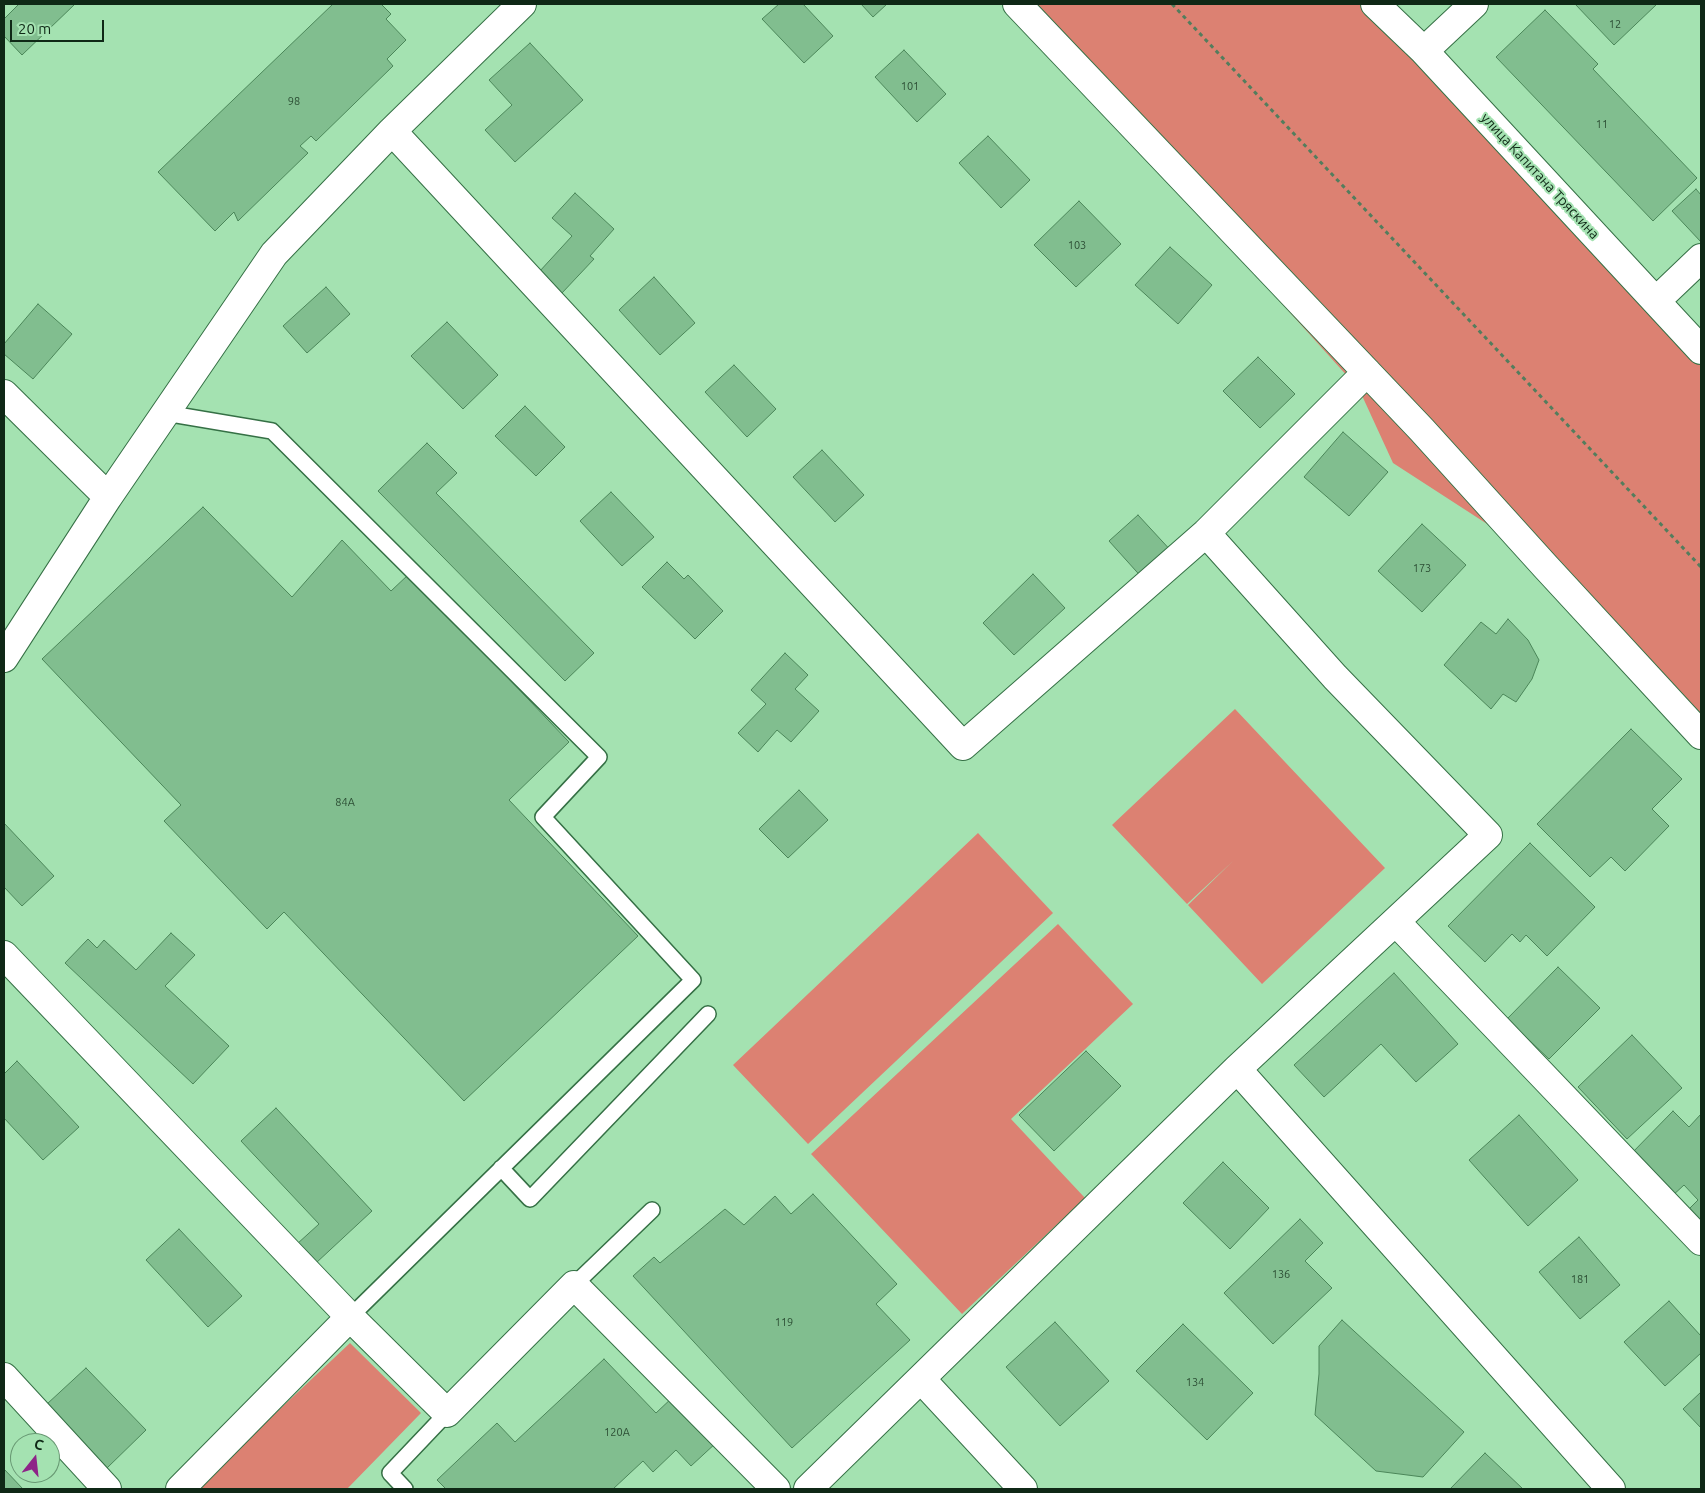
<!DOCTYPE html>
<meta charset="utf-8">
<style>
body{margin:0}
#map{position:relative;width:1705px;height:1493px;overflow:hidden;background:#a4e2b1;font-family:Ubuntu,sans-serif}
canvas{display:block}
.frame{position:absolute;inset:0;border:5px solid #0f2816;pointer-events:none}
.north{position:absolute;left:10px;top:1433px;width:50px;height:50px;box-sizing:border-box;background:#a4e2b1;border:1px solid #689873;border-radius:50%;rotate:16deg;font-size:14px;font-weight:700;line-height:20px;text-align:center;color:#0f2816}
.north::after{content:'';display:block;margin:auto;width:18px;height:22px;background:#8e2488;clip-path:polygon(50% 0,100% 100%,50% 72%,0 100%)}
.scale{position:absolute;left:10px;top:20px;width:94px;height:22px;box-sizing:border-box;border:2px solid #0f2816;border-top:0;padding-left:6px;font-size:15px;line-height:18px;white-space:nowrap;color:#0f2816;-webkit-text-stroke:4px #a4e2b1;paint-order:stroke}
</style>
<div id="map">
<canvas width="1705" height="1493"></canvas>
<div class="frame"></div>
<div class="north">С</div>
<div class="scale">20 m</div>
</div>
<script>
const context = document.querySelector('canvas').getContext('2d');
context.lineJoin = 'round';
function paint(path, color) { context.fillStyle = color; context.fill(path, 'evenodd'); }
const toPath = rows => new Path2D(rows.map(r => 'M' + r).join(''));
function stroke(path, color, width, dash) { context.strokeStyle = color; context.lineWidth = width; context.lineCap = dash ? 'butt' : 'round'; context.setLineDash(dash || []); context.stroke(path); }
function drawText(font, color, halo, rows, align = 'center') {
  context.font = font + ' Ubuntu,sans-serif'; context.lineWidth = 4; context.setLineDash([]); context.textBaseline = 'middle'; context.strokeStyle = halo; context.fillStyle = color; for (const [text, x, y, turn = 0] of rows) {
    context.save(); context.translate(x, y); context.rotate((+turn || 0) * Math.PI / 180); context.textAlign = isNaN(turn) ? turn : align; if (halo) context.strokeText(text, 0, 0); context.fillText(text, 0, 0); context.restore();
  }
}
const green = toPath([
 [1011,4,1365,4,1701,360,1701,724,1552,566,1393,463,1359,389],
 [1235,709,1385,868,1262,984,1188,905,1233,861,1187,904,1112,825],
 [978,833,1053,913,808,1144,733,1065],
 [1058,924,1133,1004,1011,1119,1085,1198,962,1314,811,1154],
 [350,1343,421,1413,347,1489,195,1489]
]);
const building = toPath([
 [19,4,75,4,22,55,4,36,4,19,19,4],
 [333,4,381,4,391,14,386,19,406,40,387,59,393,66,316,141,311,136,300,146,308,153,238,221,234,212,215,231,158,172,333,4],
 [779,4,803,4,833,36,804,63,762,19,779,4],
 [861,4,887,4,873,17,861,4],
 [1575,4,1657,4,1614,45,1575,4],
 [1545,10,1598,64,1593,69,1697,178,1653,221,1496,57,1545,10],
 [530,43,583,100,515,162,485,130,512,105,489,80,530,43],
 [904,50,946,94,917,122,875,77,904,50],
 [988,136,1030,180,1001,208,959,163,988,136],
 [1696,189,1701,195,1701,242,1672,211,1696,189],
 [575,193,614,229,590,256,594,259,562,293,539,272,572,236,552,218,575,193],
 [1079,201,1121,244,1076,287,1034,245,1079,201],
 [1170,247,1212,285,1178,324,1135,285,1170,247],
 [654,277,695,323,660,355,619,310,654,277],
 [326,287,350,314,307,353,283,326,326,287],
 [38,304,72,334,33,379,4,354,4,344,38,304],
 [447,322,498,375,463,409,411,356,447,322],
 [1258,357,1295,394,1260,428,1223,391,1258,357],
 [734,365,776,409,747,437,705,392,734,365],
 [525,406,565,447,536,476,495,436,525,406],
 [1343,432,1388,472,1349,516,1304,477,1343,432],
 [427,443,457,473,436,493,594,653,565,681,378,491,427,443],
 [822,450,864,495,835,522,793,477,822,450],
 [611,492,654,537,622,566,580,521,611,492],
 [203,507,292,597,342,540,391,591,409,574,569,742,509,800,638,936,464,1101,284,912,267,929,164,821,181,805,42,659,203,507],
 [1138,515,1174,554,1145,581,1109,541,1138,515],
 [1422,524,1466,565,1422,612,1378,571,1422,524],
 [667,562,684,579,688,575,723,611,695,639,642,587,667,562],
 [1033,574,1065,608,1014,655,983,623,1033,574],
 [1508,619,1528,640,1539,660,1532,679,1516,702,1503,694,1491,709,1444,665,1481,622,1496,634,1508,619],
 [785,653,808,675,795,689,819,711,791,742,777,730,758,752,738,733,766,704,751,690,785,653],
 [1631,729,1682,779,1652,809,1669,826,1625,871,1611,857,1590,877,1537,824,1631,729],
 [799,790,828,820,788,858,759,829,799,790],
 [4,823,54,876,22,906,4,887,4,823],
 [1530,843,1595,907,1547,956,1526,935,1520,942,1512,934,1485,962,1448,926,1530,843],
 [171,933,195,955,165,986,229,1046,193,1084,65,963,88,939,97,948,104,940,136,970,171,933],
 [1558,967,1600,1008,1549,1059,1507,1019,1558,967],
 [1394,973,1458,1044,1416,1082,1381,1044,1324,1097,1294,1065,1394,973],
 [1632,1035,1682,1088,1627,1139,1578,1087,1632,1035],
 [1086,1051,1121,1086,1054,1151,1019,1115,1086,1051],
 [17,1061,79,1127,43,1160,4,1118,4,1074,17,1061],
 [276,1108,372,1211,316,1263,297,1244,319,1224,241,1141,276,1108],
 [1673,1111,1689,1127,1701,1114,1701,1226,1686,1212,1698,1200,1684,1185,1671,1197,1630,1155,1673,1111],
 [1519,1115,1578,1180,1528,1226,1469,1160,1519,1115],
 [1223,1162,1269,1208,1230,1249,1183,1203,1223,1162],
 [813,1194,897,1284,876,1304,910,1340,792,1448,633,1276,654,1257,660,1263,725,1209,744,1225,775,1196,791,1214,813,1194],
 [1300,1219,1323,1243,1305,1261,1332,1288,1273,1344,1224,1293,1300,1219],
 [179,1229,242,1296,208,1327,146,1260,179,1229],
 [1579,1237,1620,1285,1580,1319,1539,1272,1579,1237],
 [1669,1301,1701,1336,1701,1353,1665,1386,1624,1342,1669,1301],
 [1342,1320,1464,1432,1423,1477,1376,1471,1315,1415,1319,1374,1319,1346,1342,1320],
 [1055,1322,1109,1381,1060,1426,1006,1367,1055,1322],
 [1183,1324,1253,1393,1207,1440,1136,1371,1183,1324],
 [604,1359,656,1413,674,1396,717,1442,691,1466,676,1450,653,1472,643,1461,613,1489,446,1489,437,1480,497,1423,515,1442,604,1359],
 [86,1368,146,1430,107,1468,47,1404,86,1368],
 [1701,1392,1701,1428,1683,1409,1701,1392],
 [1485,1453,1523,1489,1450,1489,1485,1453],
 [4,1469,23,1489,4,1489,4,1469]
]);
const path = toPath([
 [1172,4,1701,567]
]);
const lane = toPath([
 [165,413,272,431,599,757,543,817,693,980,350,1317],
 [501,1168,530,1199,708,1014],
 [574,1285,652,1210],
 [405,1489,390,1473,447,1413]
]);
const street = toPath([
 [1017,4,1422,430,1545,566,1701,735],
 [1375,4,1424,51,1701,350],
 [1424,51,1474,4],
 [392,131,963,746,1206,533,1367,372],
 [1656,301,1701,258],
 [4,394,108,497],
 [4,658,108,497,274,254,392,131,522,4],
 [1396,922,1701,1241],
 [4,955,350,1317,447,1413,574,1285,776,1489],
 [1237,1069,1611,1489],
 [4,1377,107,1489],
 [921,1379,1023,1489],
 [180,1489,350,1317],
 [808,1489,1237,1069,1488,835,1335,677,1206,533]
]);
const numberNames = [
 ["12",1615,24],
 ["101",910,86],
 ["98",294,101],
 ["11",1602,124],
 ["103",1077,245],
 ["173",1422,568],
 ["84А",345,802],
 ["136",1281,1274],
 ["181",1580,1279],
 ["119",784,1322],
 ["134",1195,1382],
 ["120А",617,1432]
];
const streetNames = [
 ["улица Капитана Тряскина",1540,176,47]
];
paint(green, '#dc8172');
paint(building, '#81be8f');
stroke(building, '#4b8659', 1);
stroke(lane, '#357045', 18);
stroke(street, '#357045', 30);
stroke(path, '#537d5d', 3, [4, 4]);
stroke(lane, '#fff', 15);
stroke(street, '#fff', 28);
drawText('11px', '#2c4e34', null, numberNames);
drawText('14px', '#0f2816', '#a4e2b1', streetNames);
</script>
